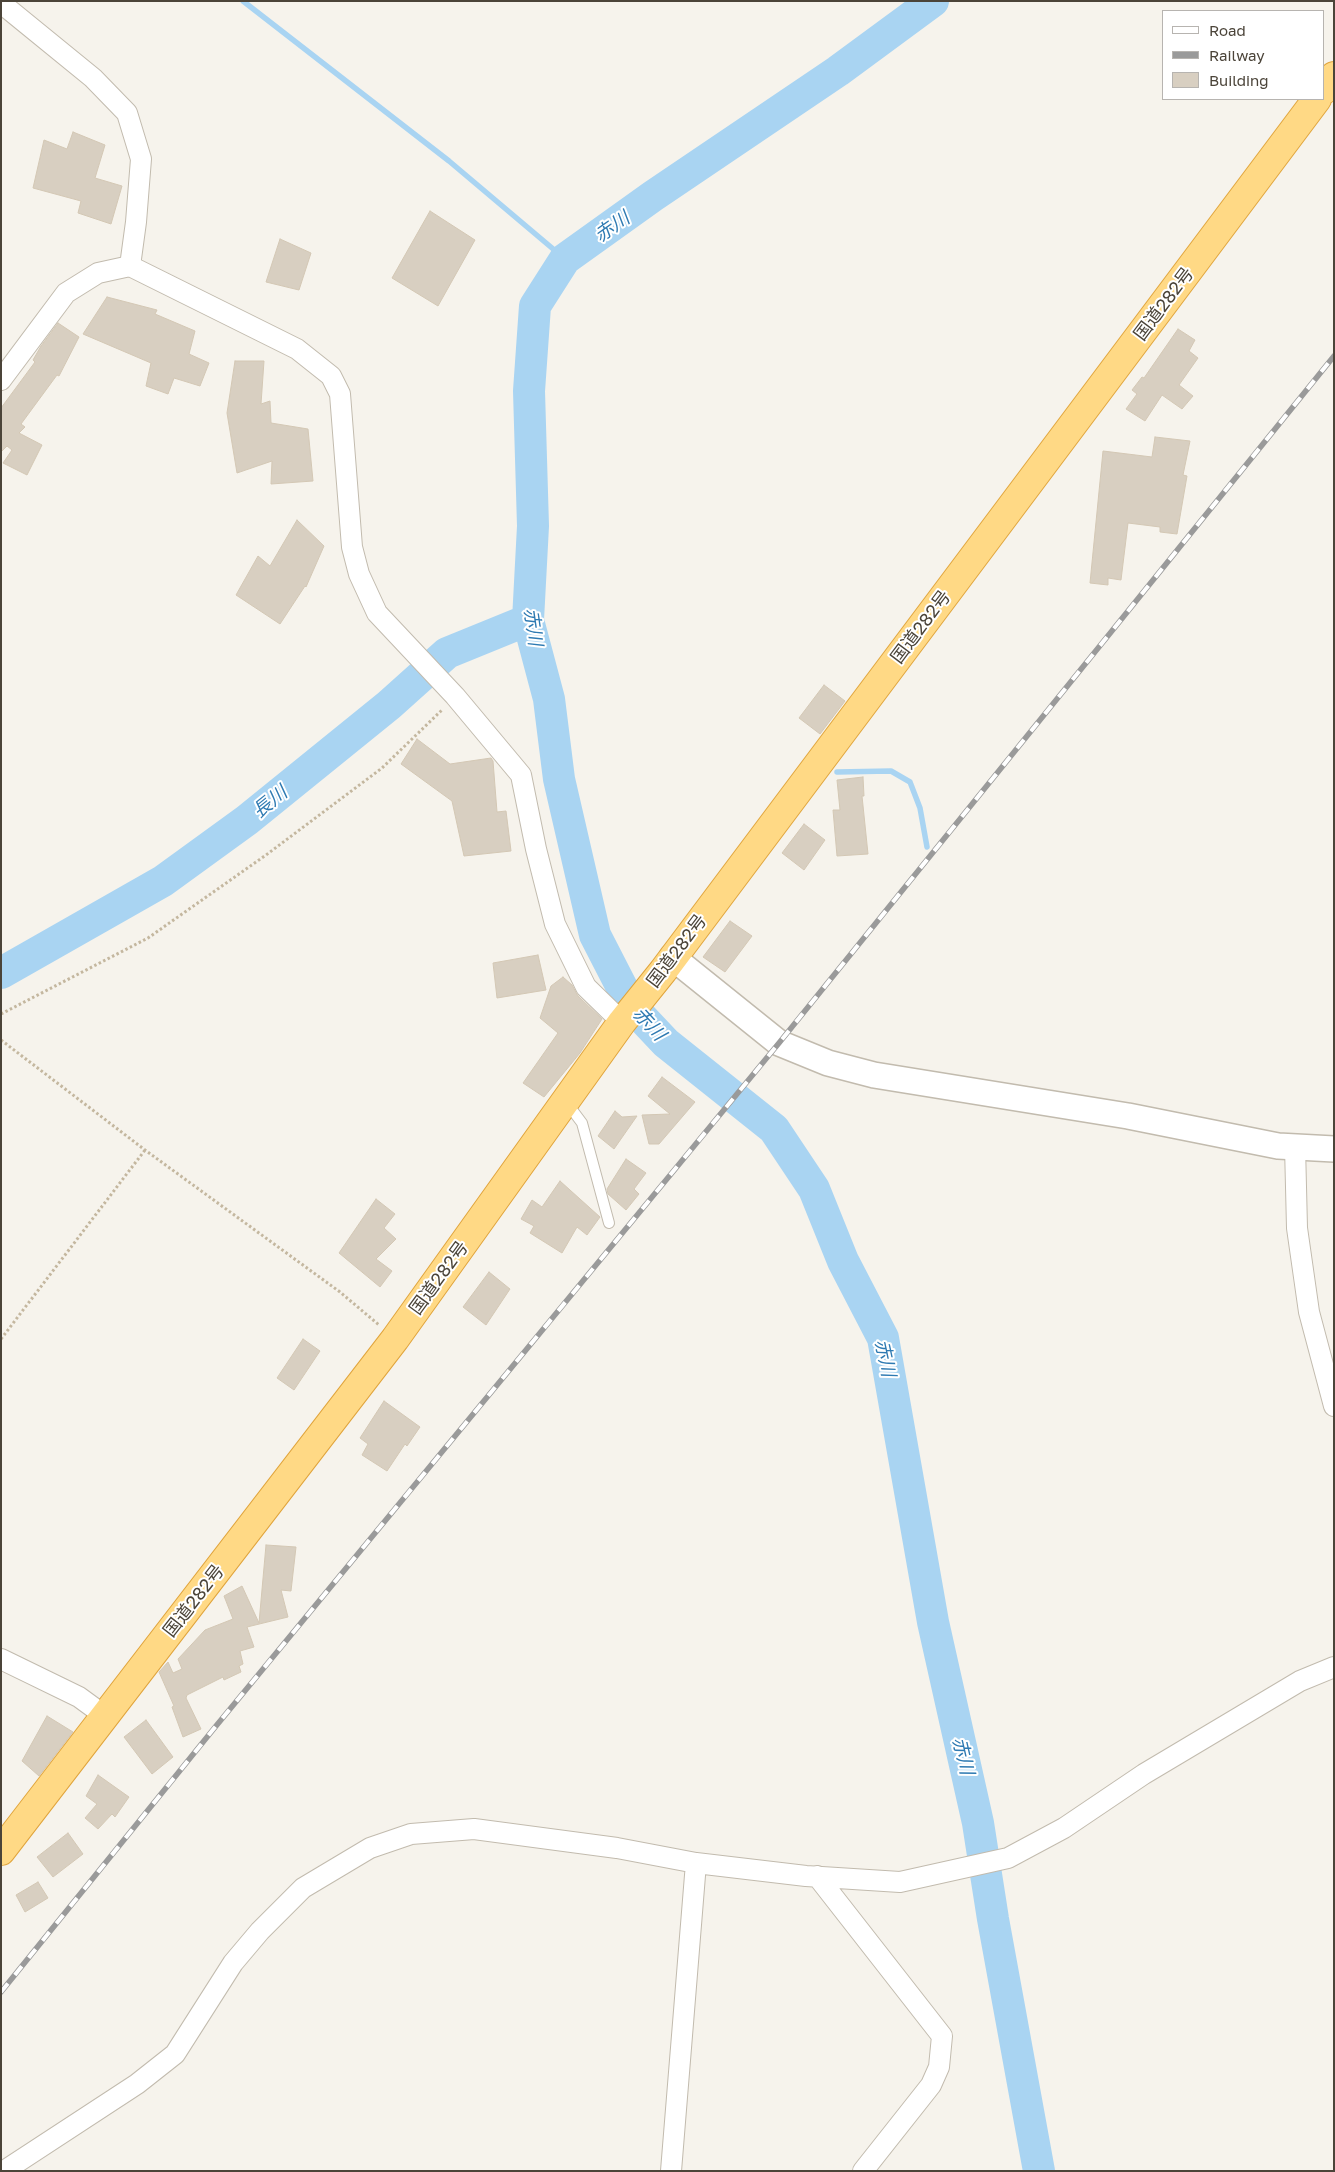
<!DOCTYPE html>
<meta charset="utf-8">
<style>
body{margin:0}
#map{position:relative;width:1335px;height:2172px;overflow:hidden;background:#f6f3ec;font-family:"Golos Text",sans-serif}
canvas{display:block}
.frame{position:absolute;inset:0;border:2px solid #4b4439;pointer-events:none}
.legend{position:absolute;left:1162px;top:10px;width:162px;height:90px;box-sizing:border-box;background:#fff;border:1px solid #b7b4b0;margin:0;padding:6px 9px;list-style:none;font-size:15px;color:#4b4439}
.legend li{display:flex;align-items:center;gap:10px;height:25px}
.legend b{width:25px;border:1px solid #b7b4b0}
</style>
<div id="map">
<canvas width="1335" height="2172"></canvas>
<div class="frame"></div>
<ul class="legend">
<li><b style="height:6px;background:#fff"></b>Road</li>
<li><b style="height:6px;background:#9a9a9a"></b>Railway</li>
<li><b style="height:14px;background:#d8cfc1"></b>Building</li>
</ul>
</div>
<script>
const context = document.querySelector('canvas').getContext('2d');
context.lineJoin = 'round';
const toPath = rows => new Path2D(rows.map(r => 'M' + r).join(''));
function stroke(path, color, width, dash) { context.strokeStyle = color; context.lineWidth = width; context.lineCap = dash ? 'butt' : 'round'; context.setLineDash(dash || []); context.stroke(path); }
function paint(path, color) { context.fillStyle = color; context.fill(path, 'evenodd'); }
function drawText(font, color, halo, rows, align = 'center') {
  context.font = font + ' "Golos Text","Noto Sans JP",sans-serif'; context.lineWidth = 4; context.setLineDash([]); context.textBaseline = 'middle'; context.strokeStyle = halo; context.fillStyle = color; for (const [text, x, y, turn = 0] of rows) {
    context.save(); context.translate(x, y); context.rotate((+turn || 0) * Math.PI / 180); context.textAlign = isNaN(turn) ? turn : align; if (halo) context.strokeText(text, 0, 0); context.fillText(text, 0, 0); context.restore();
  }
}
const stream = toPath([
 [243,1,449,161,565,259],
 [837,772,891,771,910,782,920,808,927,847]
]);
const river = toPath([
 [933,1,838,71,653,196,565,259,535,306,529,391,533,526,528,620,549,699,559,779,595,935,632,1007,666,1043,774,1129,814,1189,843,1261,883,1338,933,1622,978,1823,993,1919,1039,2171],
 [1,973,163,881,247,820,389,705,447,653,528,620]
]);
const building = toPath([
 [73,132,105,145,95,178,122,186,111,224,78,213,81,201,33,188,44,140,67,149,73,132],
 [430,211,475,240,438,306,392,278,430,211],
 [280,239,311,253,299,290,266,282,280,239],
 [107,297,157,310,155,314,195,331,189,354,209,363,200,386,174,378,168,394,146,386,151,363,83,334,107,297],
 [58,323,79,337,59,376,57,375,21,424,25,427,19,433,42,445,27,475,3,463,12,450,7,446,1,452,1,408,35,362,33,360,41,346,58,323],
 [1178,329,1195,340,1189,351,1198,358,1179,385,1193,396,1182,409,1162,395,1145,421,1126,409,1137,394,1132,390,1142,377,1144,378,1178,329],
 [235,361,264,361,261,404,270,401,271,423,308,429,313,481,271,484,272,461,237,473,227,413,235,361],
 [1155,437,1190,441,1183,475,1187,476,1177,534,1160,532,1160,527,1128,523,1121,580,1108,578,1108,585,1090,583,1103,451,1152,457,1155,437],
 [297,520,324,546,306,587,305,586,280,624,236,595,258,556,270,566,297,520],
 [824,685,845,701,820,734,799,718,824,685],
 [417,739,450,764,491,758,493,761,497,812,506,811,511,851,464,856,452,801,401,764,417,739],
 [863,777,864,796,862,796,868,854,837,856,833,810,840,810,837,780,863,777],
 [804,824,825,840,804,870,782,853,804,824],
 [730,921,752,936,725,972,703,957,730,921],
 [538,955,546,990,497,998,493,963,538,955],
 [563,977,572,985,578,996,602,1019,580,1053,544,1097,523,1083,558,1033,540,1018,551,986,563,977],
 [662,1077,695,1102,659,1144,649,1144,642,1115,670,1114,648,1096,662,1077],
 [615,1111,622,1117,637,1116,614,1149,598,1136,615,1111],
 [626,1159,646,1173,634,1189,639,1194,626,1210,608,1194,607,1189,626,1159],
 [560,1181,600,1217,587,1235,577,1227,562,1253,530,1233,534,1226,521,1219,532,1200,542,1207,560,1181],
 [376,1199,395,1214,384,1228,396,1239,376,1259,392,1271,380,1287,339,1253,376,1199],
 [489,1272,510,1289,486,1325,463,1307,489,1272],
 [303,1339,320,1351,294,1390,277,1378,303,1339],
 [384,1401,420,1427,407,1446,405,1444,387,1471,362,1455,368,1444,360,1438,384,1401],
 [266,1545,296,1547,291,1591,281,1590,288,1617,247,1627,254,1647,240,1651,243,1664,239,1666,241,1672,224,1680,223,1677,187,1695,186,1698,201,1729,183,1737,172,1707,174,1706,159,1672,168,1662,173,1673,182,1669,178,1659,205,1630,233,1619,224,1596,242,1586,259,1623,266,1545],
 [47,1716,73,1732,39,1776,22,1761,47,1716],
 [146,1720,173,1757,152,1774,124,1737,146,1720],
 [98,1775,129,1797,115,1817,112,1814,98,1829,85,1818,97,1804,86,1796,98,1775],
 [68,1833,83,1854,53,1877,37,1857,68,1833],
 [38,1882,48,1898,25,1912,16,1895,38,1882]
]);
const path = toPath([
 [1,1014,148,938,266,855,382,768,443,709],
 [1,1040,145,1150,340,1292,379,1325],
 [1,1339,145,1150]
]);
const service = toPath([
 [567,1103,582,1123,609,1223]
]);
const minor = toPath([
 [1,3,93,78,127,113,141,159,136,222,130,266],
 [1,380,66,293,98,273,130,266,297,349,331,376,340,394,352,547,359,574,377,613,455,696,521,775,536,849,555,924,586,987,622,1022],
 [1295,1146,1297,1228,1309,1312,1334,1406],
 [1,1659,79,1697,105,1716],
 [817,1876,942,2036,939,2067,931,2085,863,2171],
 [4,2171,137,2084,175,2054,233,1963,260,1931,303,1888,370,1848,411,1834,474,1829,617,1848,696,1863,806,1876,900,1882,1008,1858,1064,1828,1144,1774,1300,1681,1334,1667],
 [671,2171,696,1863]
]);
const tertiary = toPath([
 [672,957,779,1043,828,1063,874,1075,1128,1116,1278,1146,1334,1149]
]);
const trunk = toPath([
 [1324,90,1334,76],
 [1,1851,395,1339,622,1022,663,971,1317,99]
]);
const rail = toPath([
 [1,1992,216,1726,779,1043,1334,356]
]);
const streetNames = [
 ["国道282号",1164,304,-53],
 ["国道282号",921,627,-53],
 ["国道282号",677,951,-53],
 ["国道282号",439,1278,-54],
 ["国道282号",194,1601,-52]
];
const waterNames = [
 ["赤川",612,227,-35],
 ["赤川",533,627,82],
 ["長川",270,802,-39],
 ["赤川",649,1024,47],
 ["赤川",885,1358,78],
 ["赤川",963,1756,77]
];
stroke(stream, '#a9d4f2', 5.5);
stroke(river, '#a9d4f2', 32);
paint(building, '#d8cfc1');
stroke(building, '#d3c7b4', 1);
stroke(service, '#c2bbae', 12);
stroke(minor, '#c2bbae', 22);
stroke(tertiary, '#c2bbae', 28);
stroke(trunk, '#e0a43c', 30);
stroke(path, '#c4b79f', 3, [2.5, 2.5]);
stroke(service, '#fff', 10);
stroke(minor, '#fff', 20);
stroke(tertiary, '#fff', 25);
stroke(trunk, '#ffd985', 28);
stroke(rail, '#9a9a9a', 5.5);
stroke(rail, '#fff', 4, [11]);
drawText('18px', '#4b4439', '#fff', streetNames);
drawText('italic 19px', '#2e7ab2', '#fff', waterNames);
</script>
